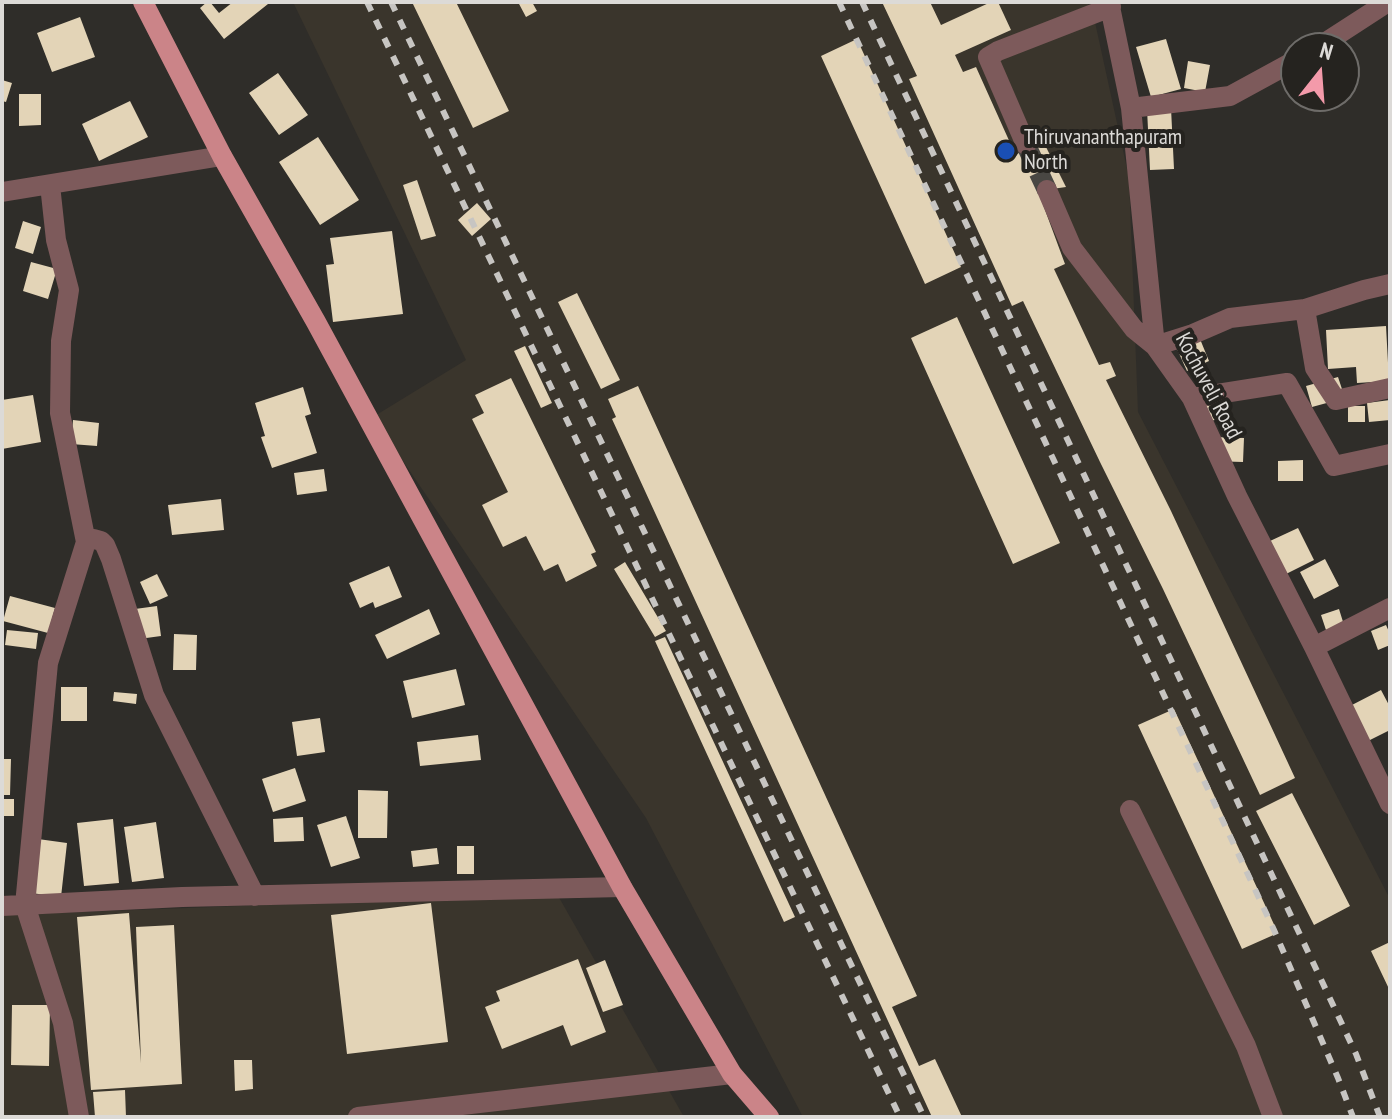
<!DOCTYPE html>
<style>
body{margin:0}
#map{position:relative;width:1392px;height:1119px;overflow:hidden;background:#2f2d29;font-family:"PT Sans Narrow",sans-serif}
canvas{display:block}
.frame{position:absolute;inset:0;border:4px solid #dcdad7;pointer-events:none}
.north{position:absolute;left:1280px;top:32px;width:80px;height:80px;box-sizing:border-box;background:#25231f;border:2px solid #6e6c69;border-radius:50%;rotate:17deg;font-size:22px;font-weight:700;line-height:32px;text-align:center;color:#dcdad7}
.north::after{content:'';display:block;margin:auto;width:28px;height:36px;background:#f39aaa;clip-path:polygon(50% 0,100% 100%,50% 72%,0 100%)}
</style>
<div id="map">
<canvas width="1392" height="1119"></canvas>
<div class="frame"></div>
<div class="north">N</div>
</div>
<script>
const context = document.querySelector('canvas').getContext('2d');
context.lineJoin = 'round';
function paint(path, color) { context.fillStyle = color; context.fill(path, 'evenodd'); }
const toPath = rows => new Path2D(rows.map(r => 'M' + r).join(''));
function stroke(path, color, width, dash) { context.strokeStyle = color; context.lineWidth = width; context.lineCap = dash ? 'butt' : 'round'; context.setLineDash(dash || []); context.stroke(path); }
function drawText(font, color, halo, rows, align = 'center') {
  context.font = font + ' "PT Sans Narrow",sans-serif'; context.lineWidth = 8; context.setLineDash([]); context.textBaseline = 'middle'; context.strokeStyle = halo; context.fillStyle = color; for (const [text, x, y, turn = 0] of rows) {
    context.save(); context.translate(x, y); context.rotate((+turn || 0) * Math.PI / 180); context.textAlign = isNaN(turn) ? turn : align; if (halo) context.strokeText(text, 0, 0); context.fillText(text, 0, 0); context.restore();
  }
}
const built = toPath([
 [293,2,1087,2,1093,13,1129,178,1138,412,1390,899,1390,1117,803,1117,646,818,373,417,466,360],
 [557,894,684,1117,2,1117,2,915]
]);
const building = toPath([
 [207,2,210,2,219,13,233,2,266,2,268,4,224,39,200,8],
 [412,2,456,2,509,111,473,128],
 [518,2,532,2,537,11,526,17],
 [882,2,930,2,941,25,991,2,998,2,1011,30,955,55,963,72,976,67,1016,156,1038,131,1066,187,1038,191,1065,264,1054,269,1099,365,1110,362,1116,376,1106,380,1171,511,1295,778,1260,795,1163,589,1100,462,1023,301,1012,306,909,79,917,76],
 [80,17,95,57,52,72,37,33],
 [857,39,961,267,925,284,821,56],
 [1166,39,1181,89,1151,97,1136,47],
 [1188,61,1210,65,1205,92,1184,88],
 [278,73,308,115,279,135,249,93],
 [2,80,12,83,6,102,2,101],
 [19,94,41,94,41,125,19,126],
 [130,101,148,137,99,161,82,124],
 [1171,108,1174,169,1150,170,1147,109],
 [318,137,359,200,320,225,279,162],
 [417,180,436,236,421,240,403,185],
 [477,203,491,219,472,236,458,220],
 [23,221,41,227,33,254,15,248],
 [392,231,403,314,333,322,326,265,334,264,330,238],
 [31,262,57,269,48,299,23,291],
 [577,293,620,380,601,389,558,302],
 [957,317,1060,543,1013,564,911,338],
 [1386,326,1389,381,1357,383,1356,367,1328,369,1326,330],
 [1200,339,1209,361,1187,371,1177,349],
 [525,346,552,403,541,408,514,351],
 [1338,377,1345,398,1312,407,1306,386],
 [511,378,596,552,591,554,597,566,566,582,558,564,544,571,526,536,503,547,482,505,508,492,472,419,484,413,475,395],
 [638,386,917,996,892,1007,919,1066,935,1059,962,1117,932,1117,612,419,616,417,608,399],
 [303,387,311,414,305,416,317,453,272,468,261,437,265,436,255,403],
 [33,395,41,442,2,449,2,400],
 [1390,400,1390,420,1369,422,1367,403],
 [1224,401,1227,418,1203,422,1200,403],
 [1348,406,1365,406,1365,422,1348,422],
 [73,420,99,423,97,446,71,444],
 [1211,437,1244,438,1243,462,1210,461],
 [1303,460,1303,481,1278,481,1278,461],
 [324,469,327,491,297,495,294,473],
 [221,499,224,530,172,535,168,505],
 [1298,528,1314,560,1286,574,1270,541],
 [1325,559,1339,586,1314,599,1300,572],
 [625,562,666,631,655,637,614,569],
 [389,566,402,597,375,608,373,602,360,608,349,583],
 [157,574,168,596,150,604,140,582],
 [10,596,55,608,48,633,3,621],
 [157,606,161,636,139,639,135,609],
 [429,609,440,634,387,659,375,635],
 [1339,609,1344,625,1326,630,1321,615],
 [1386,625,1390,634,1390,645,1378,650,1371,631],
 [7,630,38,633,36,649,5,645],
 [174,634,197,635,196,670,173,670],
 [665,637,795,917,784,922,655,641],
 [456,669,465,705,412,718,403,681],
 [61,687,87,687,87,721,61,721],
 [1381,690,1390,707,1390,730,1368,741,1350,706],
 [114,692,137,694,136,704,113,701],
 [1174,709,1278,933,1242,949,1138,725],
 [320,718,325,752,297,756,292,722],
 [478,735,481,760,420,766,417,742],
 [2,759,11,759,10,795,2,795],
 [295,768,306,801,273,812,262,779],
 [358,790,388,791,387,838,358,838],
 [1292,793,1350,906,1314,925,1256,811],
 [2,799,14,799,14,816,2,816],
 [346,816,360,858,331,867,317,825],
 [303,817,304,841,274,842,273,819],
 [113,819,119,883,84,886,77,823],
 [156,822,164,878,132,882,124,827],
 [38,839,67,843,61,897,31,893],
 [457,846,474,846,474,874,457,874],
 [437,848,439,864,413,867,411,851],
 [431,903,448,1042,347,1054,331,915],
 [129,913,141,1063,136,927,174,925,182,1084,91,1090,77,917],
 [1390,942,1390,991,1371,951],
 [578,959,606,1032,571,1046,563,1025,502,1049,485,1007,500,1001,496,991],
 [605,960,623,1005,603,1012,586,968],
 [12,1005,50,1005,49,1066,11,1065],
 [234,1060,252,1060,253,1089,235,1091],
 [125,1090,126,1117,95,1117,93,1092]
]);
const minorTunnel = toPath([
 [1026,145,1047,190]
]);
const minor = toPath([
 [1109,2,1131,108,1155,346,1192,398,1237,496,1314,647,1390,804],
 [1317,48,1388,2],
 [1131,108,1230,96,1296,60],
 [1026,145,988,57,998,51,1111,7],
 [50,185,56,240,69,290,61,341,60,413,86,542],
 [1047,190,1072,248,1134,329,1155,346,1193,334,1230,318,1305,309,1364,290,1390,284],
 [2,192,222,156],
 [1305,309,1315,368,1336,400,1390,388],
 [1192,398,1287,383,1334,466,1390,454],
 [1314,647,1390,608],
 [1130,810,1246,1046,1273,1117],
 [2,906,182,897,622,887],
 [79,1117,63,1023,25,905,48,663,86,542,94,539,101,541,105,545,111,559,154,695,255,896],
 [358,1117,732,1074]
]);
const major = toPath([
 [143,2,222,156,316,322,622,887,732,1074,769,1117]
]);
const rail = toPath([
 [367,2,900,1117],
 [391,2,924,1117],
 [839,2,1274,930,1338,1078,1353,1117],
 [862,2,1356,1054,1380,1117]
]);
const markers = [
 [1006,151,10,"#1a4fb4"]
];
const poiNames = [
 ["Thiruvananthapuram",1024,138],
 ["North",1024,163]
];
const streetNames = [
 ["Kochuveli Road",1208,386,62]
];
paint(built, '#3a352c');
paint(building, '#e3d4b7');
stroke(minorTunnel, '#494743', 20, [20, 10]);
stroke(minor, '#7d5a5b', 20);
stroke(major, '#cb8488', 20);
stroke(rail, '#c7c5c2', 6, [10, 10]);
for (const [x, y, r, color] of markers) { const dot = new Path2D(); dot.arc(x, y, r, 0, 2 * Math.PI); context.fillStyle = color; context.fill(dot); stroke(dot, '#25231f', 3); }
drawText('22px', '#dcdad7', '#25231f', poiNames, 'left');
drawText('22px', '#dcdad7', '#25231f', streetNames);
</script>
